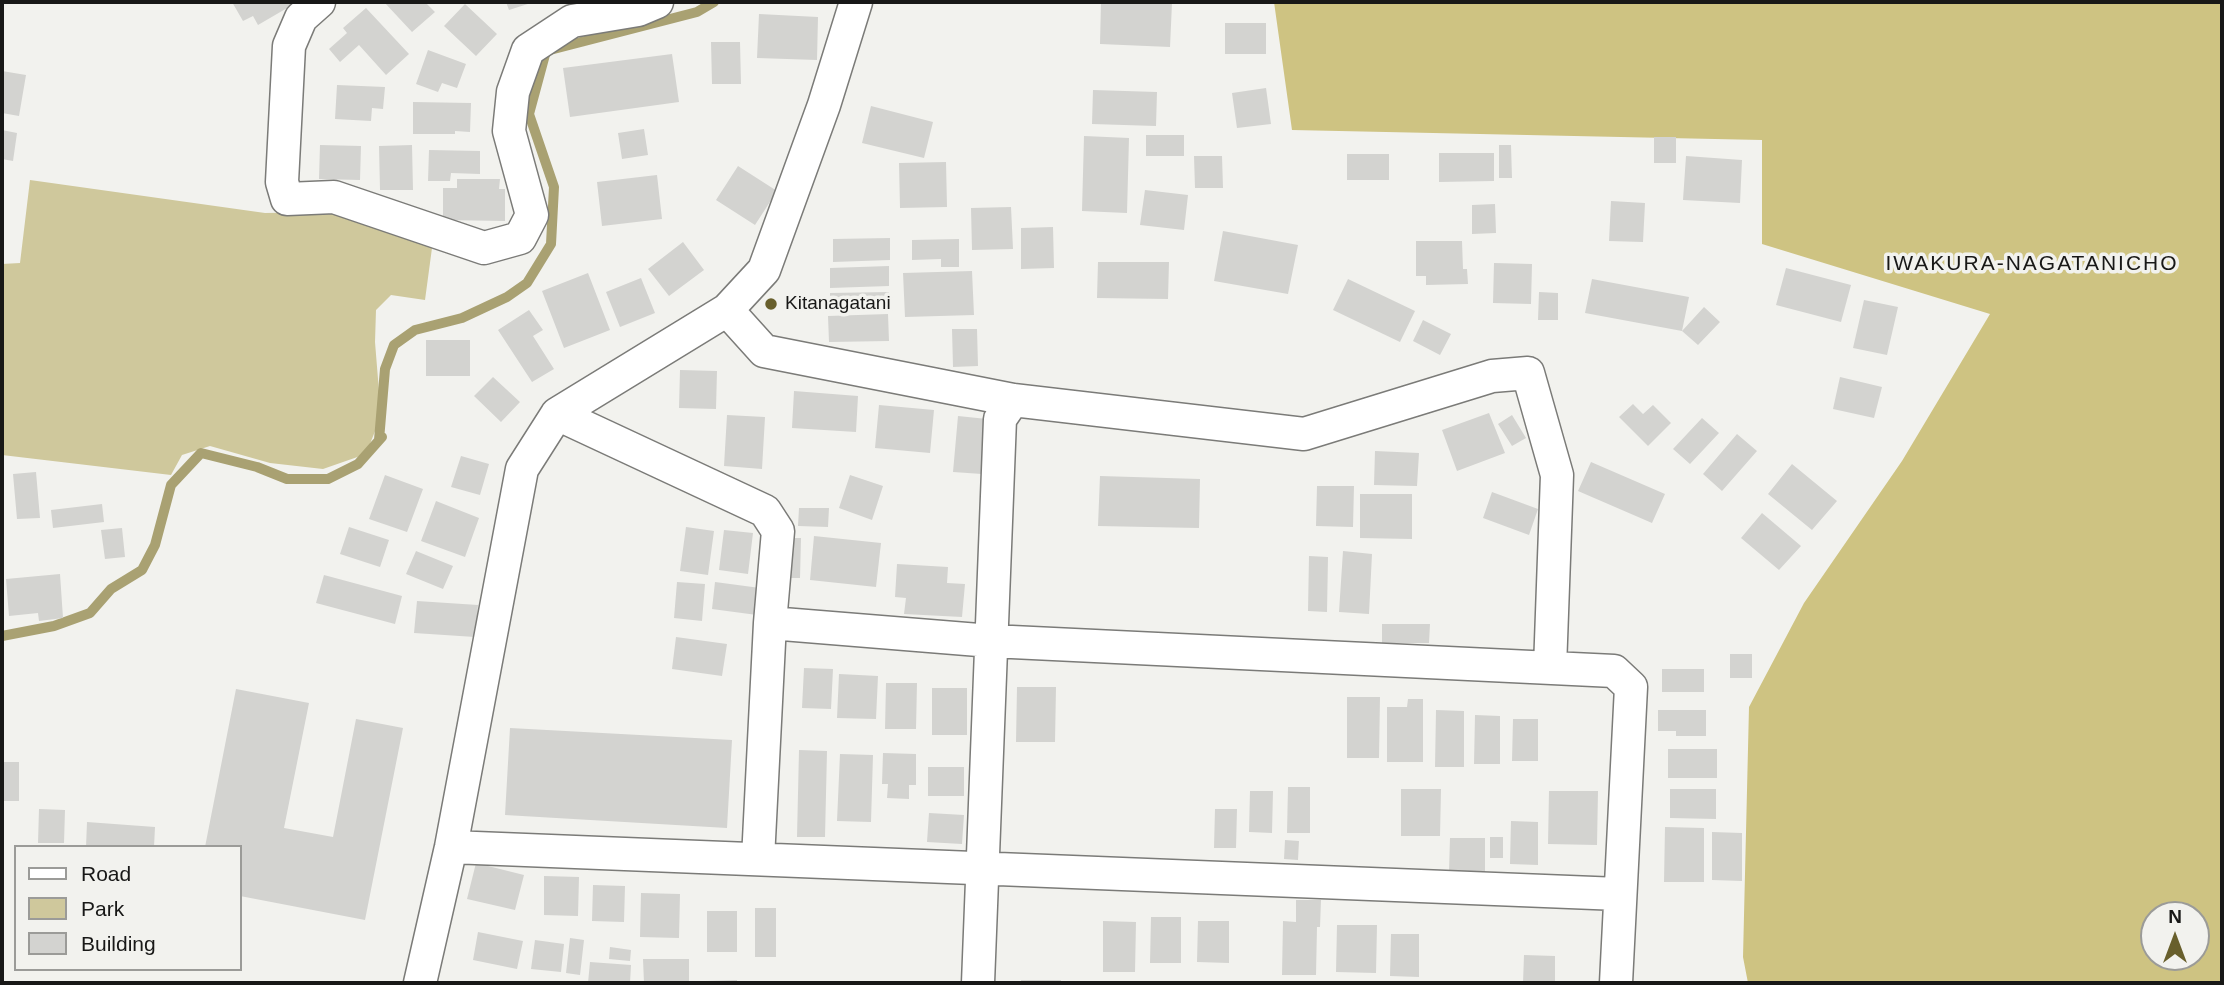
<!DOCTYPE html>
<style>
body{margin:0}
#map{position:relative;width:2224px;height:985px;overflow:hidden;background:#f2f2ee;font-family:Helvetica,sans-serif}
canvas{display:block}
.frame{position:absolute;inset:0;border:4px solid #181817;pointer-events:none}
.legend{position:absolute;left:14px;top:845px;width:228px;height:126px;box-sizing:border-box;background:#f2f2ee;border:2px solid #9b9b98;margin:0;padding:9px 12px;list-style:none;font-size:21px;color:#181817}
.legend li{display:flex;align-items:center;gap:14px;height:35px}
.legend b{width:35px;border:2px solid #9b9b98}
.north{position:absolute;left:2140px;top:901px;width:70px;height:70px;box-sizing:border-box;background:#f2f2ee;border:2px solid #9b9b98;border-radius:50%;rotate:0deg;font-size:19px;font-weight:700;line-height:28px;text-align:center;color:#181817}
.north::after{content:'';display:block;margin:auto;width:24px;height:32px;background:#685f2c;clip-path:polygon(50% 0,100% 100%,50% 72%,0 100%)}
</style>
<div id="map">
<canvas width="2224" height="985"></canvas>
<div class="frame"></div>
<ul class="legend">
<li><b style="height:9px;background:#fff"></b>Road</li>
<li><b style="height:19px;background:#cfc89c"></b>Park</li>
<li><b style="height:19px;background:#d3d3d0"></b>Building</li>
</ul>
<div class="north">N</div>
</div>
<script>
const context = document.querySelector('canvas').getContext('2d');
context.lineJoin = 'round';
function paint(path, color) { context.fillStyle = color; context.fill(path, 'evenodd'); }
const toPath = rows => new Path2D(rows.map(r => 'M' + r).join(''));
function stroke(path, color, width, dash) { context.strokeStyle = color; context.lineWidth = width; context.lineCap = dash ? 'butt' : 'round'; context.setLineDash(dash || []); context.stroke(path); }
function drawText(font, color, halo, rows, align = 'center') {
  context.font = font + ' Helvetica,sans-serif'; context.lineWidth = 7; context.setLineDash([]); context.textBaseline = 'middle'; context.strokeStyle = halo; context.fillStyle = color; for (const [text, x, y, turn = 0] of rows) {
    context.save(); context.translate(x, y); context.rotate((+turn || 0) * Math.PI / 180); context.textAlign = isNaN(turn) ? turn : align; if (halo) context.strokeText(text, 0, 0); context.fillText(text, 0, 0); context.restore();
  }
}
const green = toPath([
 [30,180,265,213,328,212,432,248,425,300,391,295,376,310,375,342,381,416,366,454,323,469,270,463,210,446,182,455,171,475,2,455,2,264,20,263]
]);
const forest = toPath([
 [1274,2,2222,2,2222,983,1748,983,1743,957,1749,707,1804,603,1902,461,1990,314,1762,244,1762,140,1292,130],
 [2154,915,2196,915,2196,957,2154,957]
]);
const stream = toPath([
 [2,636,54,626,90,613,111,589,142,570,155,545,171,485,201,453,257,467,287,479,328,479,358,464,382,437,379,440,385,369,394,345,415,330,462,318,507,297,527,283,551,244,554,187,529,114,546,51,697,12,714,2]
]);
const building = toPath([
 [232,2,292,2,294,4,258,25,253,16,243,21],
 [384,2,425,2,435,12,412,32],
 [506,2,534,2,509,10],
 [1101,2,1172,3,1170,47,1100,44],
 [465,4,497,34,476,56,444,26],
 [366,8,409,54,386,75,359,45,340,62,329,49,347,33,343,28],
 [759,14,818,17,817,60,757,58],
 [1225,23,1266,23,1266,54,1225,54],
 [711,42,740,42,741,84,712,84],
 [428,50,466,64,457,88,442,83,438,92,416,84],
 [672,54,679,102,570,117,563,68],
 [2,71,26,75,19,116,2,113],
 [337,85,385,87,383,109,372,108,371,121,335,119],
 [1266,88,1271,124,1237,128,1232,93],
 [1093,90,1157,92,1156,126,1092,124],
 [413,102,471,103,470,132,455,131,455,134,413,134],
 [871,106,933,122,924,158,862,143],
 [644,129,648,155,622,159,618,133],
 [2,130,17,133,13,161,2,159],
 [1146,135,1184,135,1184,156,1146,156],
 [1084,136,1129,138,1127,213,1082,211],
 [1654,137,1676,137,1676,163,1654,163],
 [320,145,361,146,360,180,319,179],
 [412,145,413,190,380,190,379,146],
 [1499,145,1511,145,1512,178,1499,178],
 [429,150,480,151,480,174,451,173,450,181,428,181],
 [1439,153,1494,153,1494,181,1439,182],
 [1347,154,1389,154,1389,180,1347,180],
 [1194,156,1222,156,1223,188,1195,188],
 [1686,156,1742,160,1740,203,1683,200],
 [946,162,947,207,900,208,899,163],
 [738,166,777,191,755,225,716,200],
 [657,175,662,219,602,226,597,182],
 [457,179,500,179,499,189,505,189,505,221,443,220,443,188,457,188],
 [1145,190,1188,195,1184,230,1140,225],
 [1611,201,1645,203,1643,242,1609,241],
 [1495,204,1496,233,1472,234,1472,205],
 [1011,207,1013,249,972,250,971,208],
 [1053,227,1054,268,1021,269,1021,228],
 [1223,231,1298,245,1288,294,1214,281],
 [890,238,890,260,833,262,833,239],
 [959,239,959,267,941,267,941,259,912,260,912,240],
 [1416,241,1462,241,1463,269,1467,269,1468,284,1426,285,1426,276,1416,276],
 [683,242,704,270,669,296,648,269],
 [1098,262,1169,262,1168,299,1097,298],
 [1494,263,1532,264,1531,304,1493,303],
 [889,266,889,286,830,288,830,268],
 [1786,268,1851,285,1841,322,1776,305],
 [972,271,974,315,905,317,903,273],
 [588,273,610,330,564,348,542,291],
 [641,278,655,313,620,327,606,292],
 [1348,279,1415,311,1400,342,1333,310],
 [1592,279,1689,297,1682,331,1585,313],
 [889,292,889,310,830,311,830,293],
 [1539,292,1558,293,1558,320,1538,320],
 [1864,300,1898,307,1887,355,1853,348],
 [1704,307,1720,322,1698,345,1682,331],
 [529,310,543,330,533,336,554,369,532,382,498,330],
 [888,314,889,341,829,342,828,316],
 [1423,320,1451,334,1440,355,1413,341],
 [952,329,977,329,978,366,953,367],
 [426,340,470,340,470,376,426,376],
 [680,370,717,371,716,409,679,408],
 [493,377,520,402,501,422,474,396],
 [1840,377,1882,387,1874,418,1833,409],
 [794,391,858,396,856,432,792,428],
 [1633,404,1643,414,1653,405,1671,423,1648,446,1619,417],
 [879,405,934,410,930,453,875,448],
 [1489,413,1505,453,1457,471,1442,430],
 [727,415,765,417,762,469,724,466],
 [1512,415,1526,438,1512,446,1498,424],
 [958,416,987,419,982,474,953,472],
 [1702,418,1719,433,1690,464,1673,449],
 [1737,434,1757,451,1722,491,1703,474],
 [1375,451,1419,453,1417,486,1374,485],
 [461,456,489,464,480,495,451,487],
 [1591,462,1665,494,1652,523,1578,491],
 [1792,464,1837,501,1812,530,1768,494],
 [36,472,40,518,17,519,13,474],
 [385,475,423,489,407,532,369,519],
 [850,475,883,486,872,520,839,508],
 [1100,476,1200,479,1199,528,1098,526],
 [1317,486,1354,486,1353,527,1316,526],
 [1492,492,1538,509,1529,535,1483,518],
 [1360,494,1412,494,1412,539,1360,538],
 [436,501,479,518,465,557,421,541],
 [102,504,104,522,53,528,51,510],
 [799,508,829,508,828,527,798,526],
 [1762,513,1801,546,1779,570,1741,538],
 [349,527,389,540,380,567,340,554],
 [686,527,714,531,708,575,680,571],
 [122,528,125,557,105,559,101,530],
 [724,530,753,533,748,574,719,570],
 [814,536,881,543,876,587,810,580],
 [791,538,801,538,800,578,790,578],
 [416,551,453,566,443,589,406,574],
 [1343,551,1372,554,1369,614,1339,612],
 [1309,556,1328,557,1327,612,1308,611],
 [897,564,948,567,947,583,965,584,962,617,904,614,906,598,895,597],
 [60,574,63,618,39,621,38,613,9,616,6,579],
 [324,575,402,596,395,624,316,603],
 [677,582,705,584,702,621,674,618],
 [715,582,760,588,757,615,712,609],
 [417,601,478,605,475,637,414,633],
 [1382,624,1430,624,1429,643,1382,643],
 [676,637,727,644,722,676,672,669],
 [1730,654,1752,654,1752,678,1730,678],
 [804,668,833,669,831,709,802,708],
 [1662,669,1704,669,1704,692,1662,692],
 [839,674,878,676,876,719,837,718],
 [886,683,917,683,916,729,885,729],
 [1017,687,1056,687,1055,742,1016,742],
 [932,688,967,688,967,735,932,735],
 [236,689,309,703,284,828,333,837,356,719,403,728,365,920,240,896,240,847,205,847],
 [1347,697,1380,697,1379,758,1347,758],
 [1408,699,1423,699,1423,762,1387,762,1387,707,1407,707],
 [1436,710,1464,711,1464,767,1435,767],
 [1658,710,1706,710,1706,736,1676,736,1676,731,1658,731],
 [1475,715,1500,716,1500,764,1474,764],
 [1513,719,1538,719,1538,761,1512,761],
 [510,728,732,740,727,828,505,815],
 [1668,749,1717,749,1717,778,1668,778],
 [799,750,827,751,825,837,797,837],
 [883,753,916,754,916,785,909,785,909,799,887,798,888,784,882,784],
 [840,754,873,755,871,822,837,821],
 [2,762,19,762,19,801,2,801],
 [928,767,964,767,964,796,928,796],
 [1288,787,1310,787,1310,833,1287,833],
 [1401,789,1441,789,1440,836,1401,836],
 [1670,789,1716,789,1716,819,1670,818],
 [1250,791,1273,791,1272,833,1249,832],
 [1549,791,1598,791,1597,845,1548,844],
 [39,809,65,810,64,843,38,843],
 [1215,809,1237,809,1236,848,1214,848],
 [929,813,964,815,962,844,927,842],
 [1511,821,1538,822,1538,865,1510,864],
 [87,822,155,827,154,847,86,847],
 [1665,827,1704,828,1704,882,1664,882],
 [1712,832,1742,833,1742,881,1712,880],
 [1490,837,1503,837,1503,858,1490,858],
 [1450,838,1485,838,1485,872,1449,872],
 [1285,840,1299,841,1298,860,1284,859],
 [476,863,524,875,515,910,467,899],
 [544,876,579,877,578,916,544,915],
 [593,885,625,886,624,922,592,921],
 [641,893,680,894,679,938,640,937],
 [1296,900,1321,900,1320,927,1317,927,1316,975,1282,975,1283,921,1296,922],
 [755,908,776,908,776,957,755,957],
 [707,911,737,911,737,952,707,952],
 [1151,917,1181,917,1181,963,1150,963],
 [1103,921,1136,922,1135,972,1103,972],
 [1198,921,1229,921,1229,963,1197,962],
 [1337,925,1377,925,1376,973,1336,972],
 [478,932,523,941,517,969,473,960],
 [1391,934,1419,934,1419,977,1390,976],
 [570,938,584,940,580,975,566,973],
 [535,940,564,944,561,972,531,969],
 [610,947,631,950,630,961,609,959],
 [1524,955,1555,956,1555,983,1523,983],
 [643,959,689,959,689,983,644,983],
 [590,962,631,965,630,983,588,983],
 [737,980,737,983,705,983,705,981],
 [1021,980,1061,980,1061,983,1021,983]
]);
const minor = toPath([
 [319,2,301,18,289,46,282,182,287,199,334,197,484,248,520,238,532,215,509,131,513,92,528,50,572,21,638,10,657,2],
 [727,310,764,351,1013,400,1304,434,1492,376,1528,373,1557,475,1550,668],
 [557,414,765,511,778,531,770,623,758,859],
 [770,623,991,641,1614,671,1631,687,1616,983],
 [451,847,1619,894],
 [420,983,451,847,522,469,557,414,727,310,764,270,824,105,856,2],
 [978,983,1000,419,1013,400]
]);
const markers = [
 [771,304,7,"#685f2c"]
];
const poiNames = [
 ["Kitanagatani",785,304]
];
const neighbourhoodNames = [
 ["IWAKURA-NAGATANICHO",2032,264]
];
paint(green, '#cfc89c');
paint(forest, '#cec382');
stroke(stream, '#a9a172', 10);
paint(building, '#d3d3d0');
stroke(minor, '#7b7b78', 35);
stroke(minor, '#fff', 32);
for (const [x, y, r, color] of markers) { const dot = new Path2D(); dot.arc(x, y, r, 0, 2 * Math.PI); context.fillStyle = color; context.fill(dot); stroke(dot, '#f2f2ee', 2.5); }
drawText('19px', '#181817', '#f2f2ee', poiNames, 'left');
context.letterSpacing = '2px';
drawText('21px', '#181817', '#f2f2ee', neighbourhoodNames);
context.letterSpacing = '0px';
</script>
